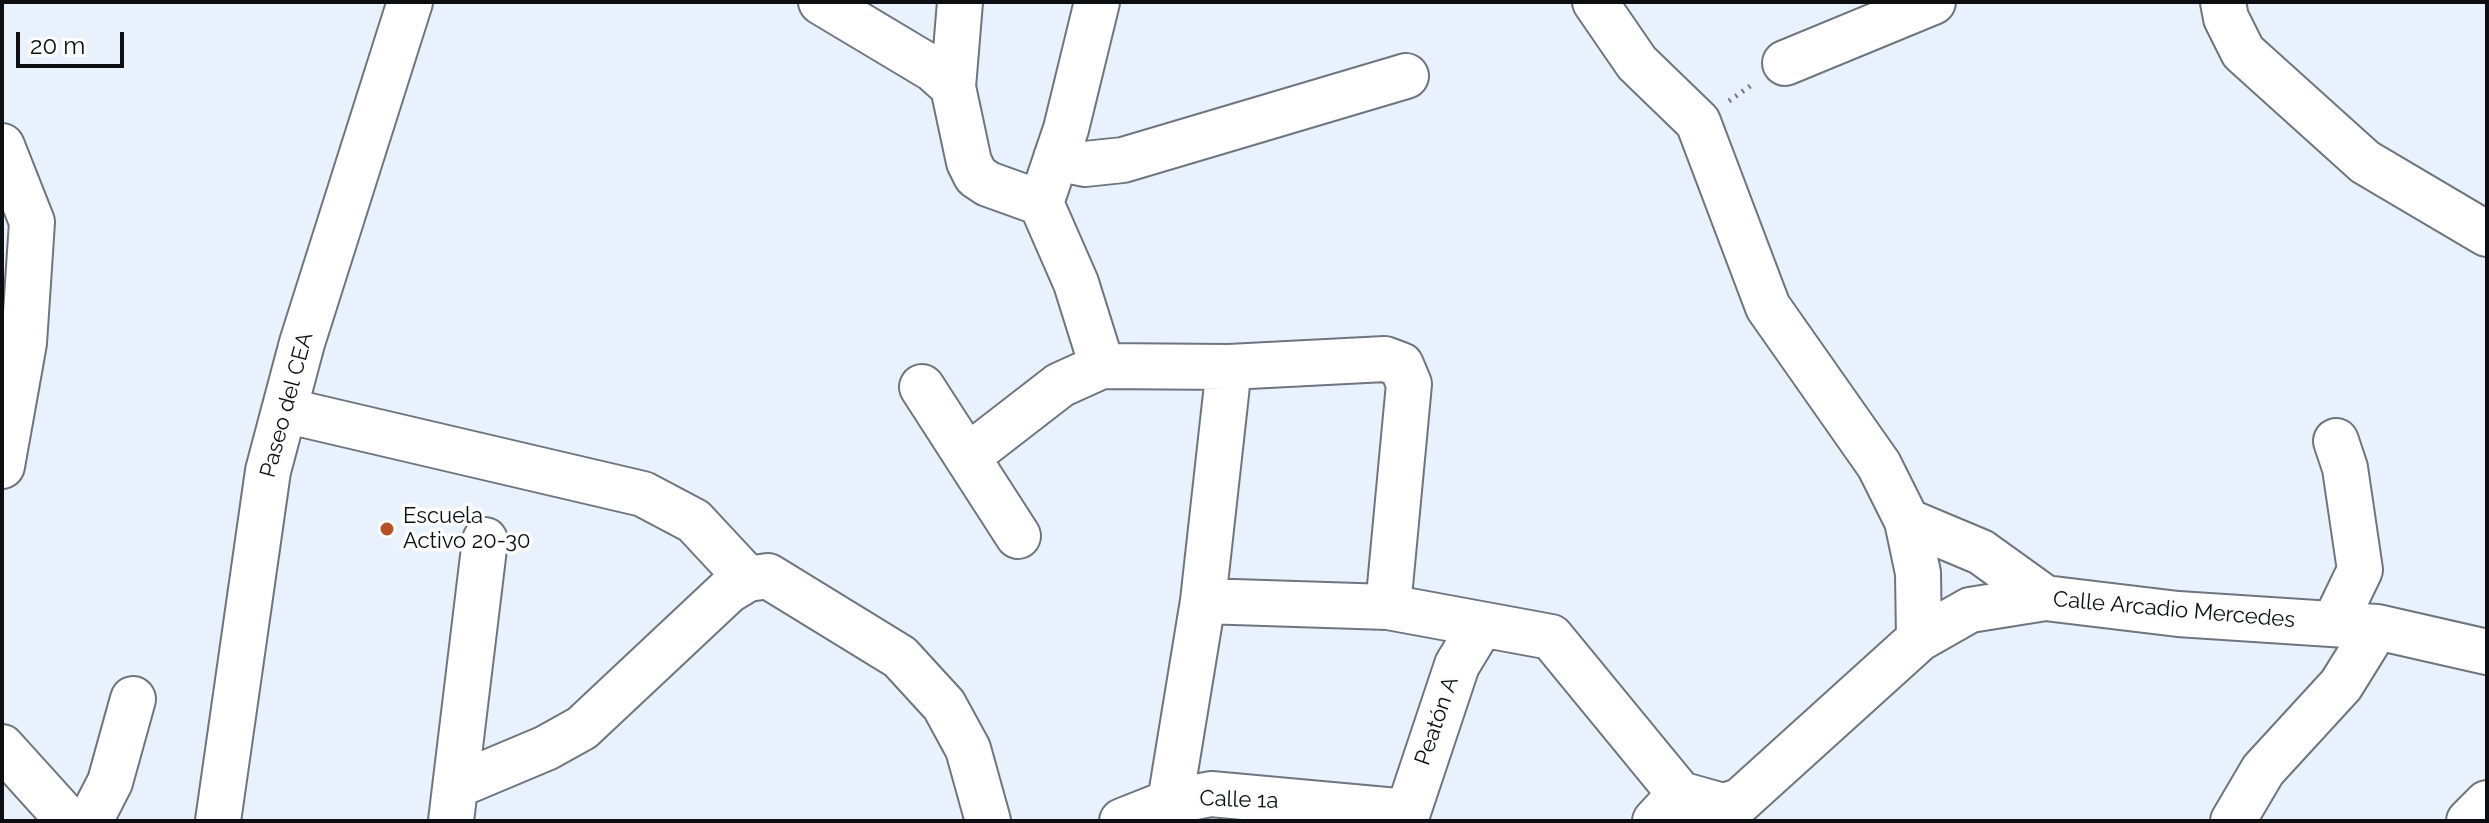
<!DOCTYPE html>
<meta charset="utf-8">
<style>
body{margin:0}
#map{position:relative;width:2489px;height:823px;overflow:hidden;background:#e8f1fc;font-family:Raleway,sans-serif}
canvas{display:block}
.frame{position:absolute;inset:0;border:4px solid #0c0e12;pointer-events:none}
.scale{position:absolute;left:16px;top:32px;width:108px;height:36px;box-sizing:border-box;border:4px solid #0c0e12;border-top:0;padding-left:10px;font-size:24px;line-height:28px;white-space:nowrap;color:#0c0e12;-webkit-text-stroke:6px #fdfdfd;paint-order:stroke}
</style>
<div id="map">
<canvas width="2489" height="823"></canvas>
<div class="frame"></div>
<div class="scale">20 m</div>
</div>
<script>
const context = document.querySelector('canvas').getContext('2d');
context.lineJoin = 'round';
const toPath = rows => new Path2D(rows.map(r => 'M' + r).join(''));
function stroke(path, color, width, dash) { context.strokeStyle = color; context.lineWidth = width; context.lineCap = dash ? 'butt' : 'round'; context.setLineDash(dash || []); context.stroke(path); }
function drawText(font, color, halo, rows, align = 'center') {
  context.font = font + ' Raleway,sans-serif'; context.lineWidth = 7; context.setLineDash([]); context.textBaseline = 'middle'; context.strokeStyle = halo; context.fillStyle = color; for (const [text, x, y, turn = 0] of rows) {
    context.save(); context.translate(x, y); context.rotate((+turn || 0) * Math.PI / 180); context.textAlign = isNaN(turn) ? turn : align; if (halo) context.strokeText(text, 0, 0); context.fillText(text, 0, 0); context.restore();
  }
}
const path = toPath([
 [1729,101,1753,84]
]);
const minor = toPath([
 [821,2,933,69,953,87],
 [960,2,953,87,969,162,976,176,988,184,1041,203],
 [1097,2,1066,129,1041,203,1076,283,1102,366],
 [1595,2,1637,63,1698,122,1768,307,1879,465,1907,521,1918,573,1919,639],
 [2223,2,2226,18,2243,52,2365,162,2487,234],
 [1785,63,1933,2],
 [2,146,32,222,24,343,2,466],
 [1056,158,1085,164,1123,160,1406,76],
 [922,387,1018,536],
 [284,410,643,494,694,521,748,579],
 [967,457,1060,385,1102,366,1229,367,1385,359,1401,365,1409,384,1388,607],
 [1907,521,1981,552,2045,598],
 [1203,601,1388,607,1551,637,1680,794],
 [2334,624,2360,570,2345,468,2336,441],
 [2,747,69,821],
 [458,785,546,748,582,728,728,591,748,579,768,576,900,657,944,705,968,749,988,821],
 [1170,802,1203,601,1229,367],
 [90,821,110,782,133,699],
 [218,821,268,471,302,343,410,2],
 [451,821,485,540],
 [1122,821,1170,802,1211,794,1408,812],
 [1405,821,1457,665,1480,627],
 [1655,821,1680,794,1723,806,1740,801,1919,639,1970,610,2045,598,2178,614,2377,627,2487,652],
 [2233,821,2263,770,2341,685,2377,627],
 [2469,821,2487,803]
]);
const markers = [
 [387,529,8,"#b75124"]
];
const streetNames = [
 ["Paseo del CEA",287,405,-75],
 ["Calle Arcadio Mercedes",2174,610,5],
 ["Peatón A",1437,721,-71],
 ["Calle 1a",1239,800,2]
];
const poiNames = [
 ["Escuela",403,516],
 ["Activo 20-30",403,541]
];
stroke(minor, '#6e757f', 48);
stroke(path, '#72777e', 5, [2, 6]);
stroke(minor, '#fff', 44);
for (const [x, y, r, color] of markers) { const dot = new Path2D(); dot.arc(x, y, r, 0, 2 * Math.PI); context.fillStyle = color; context.fill(dot); stroke(dot, '#fdfdfd', 3); }
drawText('22px', '#0c0e12', '#fdfdfd', streetNames);
drawText('22px', '#0c0e12', '#fdfdfd', poiNames, 'left');
</script>
